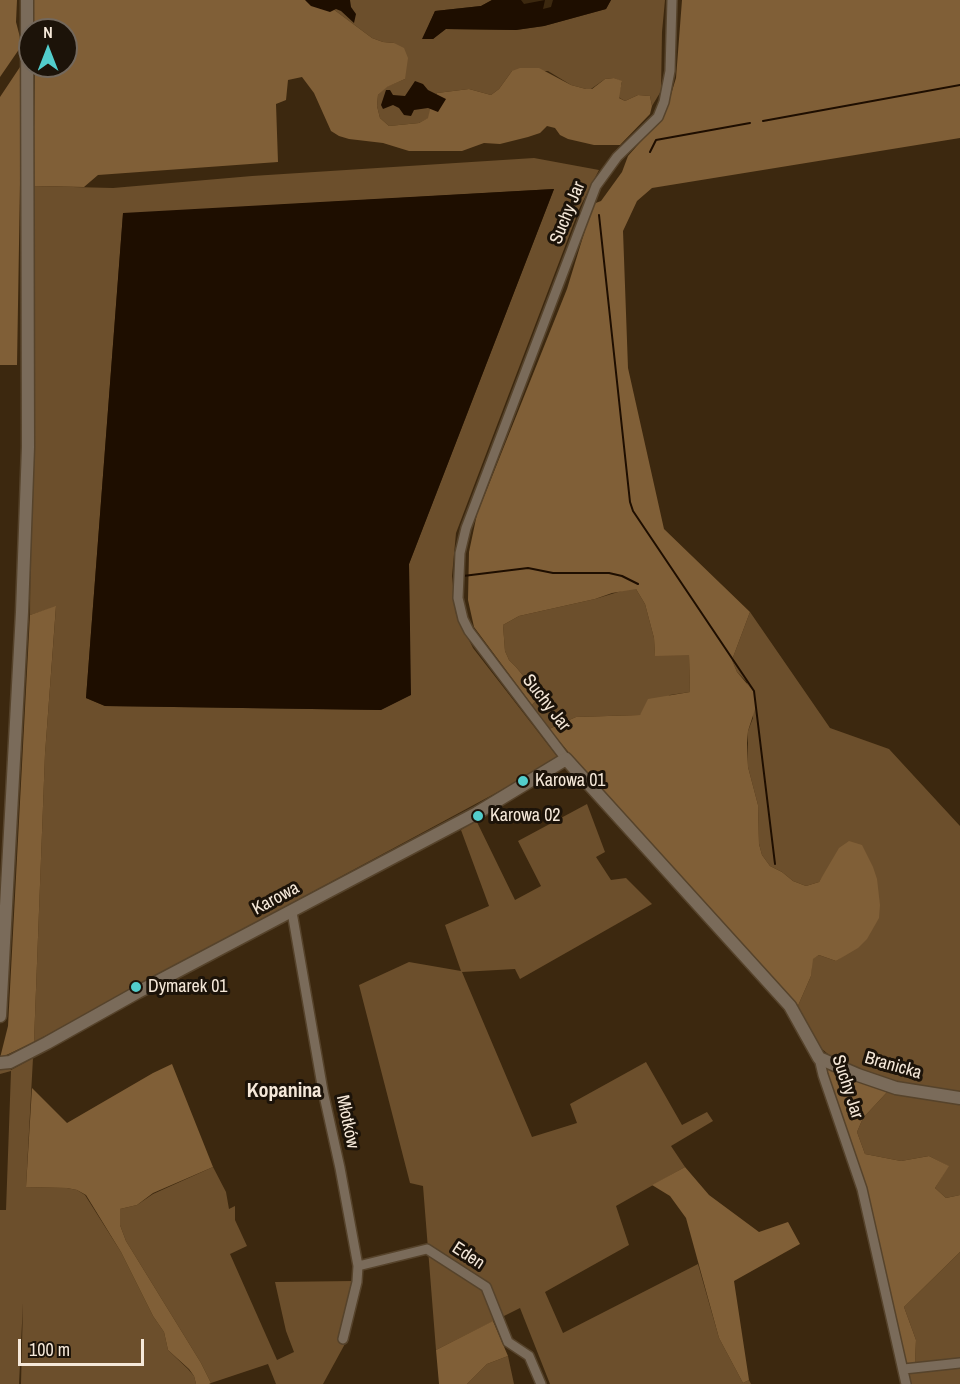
<!DOCTYPE html>
<meta charset="utf-8">
<style>
body{margin:0}
#map{position:relative;width:960px;height:1384px;overflow:hidden;background:#3c280f;font-family:"Archivo Narrow",sans-serif}
canvas{display:block}
.north{position:absolute;left:18px;top:18px;width:60px;height:60px;box-sizing:border-box;background:#1c1309;border:2px solid #73685c;border-radius:50%;rotate:0deg;font-size:16px;font-weight:700;line-height:24px;text-align:center;color:#f5e8d9}
.north::after{content:'';display:block;margin:auto;width:21px;height:27px;background:#52cdcc;clip-path:polygon(50% 0,100% 100%,50% 72%,0 100%)}
.scale{position:absolute;left:18px;top:1339px;width:126px;height:27px;box-sizing:border-box;border:3px solid #f5e8d9;border-top:0;padding-left:8px;font-size:18px;line-height:21px;white-space:nowrap;color:#f5e8d9;-webkit-text-stroke:4px #1c1309;paint-order:stroke}
</style>
<div id="map">
<canvas width="960" height="1384"></canvas>
<div class="north">N</div>
<div class="scale">100 m</div>
</div>
<script>
const context = document.querySelector('canvas').getContext('2d');
context.lineJoin = 'round';
function paint(path, color) { context.fillStyle = color; context.fill(path, 'evenodd'); }
const toPath = rows => new Path2D(rows.map(r => 'M' + r).join(''));
function stroke(path, color, width, dash) { context.strokeStyle = color; context.lineWidth = width; context.lineCap = dash ? 'butt' : 'round'; context.setLineDash(dash || []); context.stroke(path); }
function drawText(font, color, halo, rows, align = 'center') {
  context.font = font + ' "Archivo Narrow",sans-serif'; context.lineWidth = 6; context.setLineDash([]); context.textBaseline = 'middle'; context.strokeStyle = halo; context.fillStyle = color; for (const [text, x, y, turn = 0] of rows) {
    context.save(); context.translate(x, y); context.rotate((+turn || 0) * Math.PI / 180); context.textAlign = isNaN(turn) ? turn : align; if (halo) context.strokeText(text, 0, 0); context.fillText(text, 0, 0); context.restore();
  }
}
const green = toPath([
 [321,0,492,0,481,6,435,11,423,39,433,39,445,29,516,30,544,26,606,9,611,0,665,0,662,32,661,91,652,106,650,96,638,95,625,101,618,97,622,82,614,78,605,79,591,89,586,89,571,85,548,71,512,71,499,89,491,95,469,89,437,93,432,101,429,118,419,123,389,126,380,118,377,106,378,95,386,87,405,79,394,43,383,42,372,38],
 [534,158,599,170,580,207,456,533,452,576,456,614,473,648,559,759,34,1042,45,754,56,607,30,615,33,186,113,188,252,176],
 [554,189,409,564,410,695,380,710,105,706,86,698,123,214],
 [628,589,636,589,645,604,654,638,655,655,689,655,690,692,670,695,640,715,576,717,549,729,532,705,537,699,534,689,516,667,509,660,505,651,503,625,519,616,595,599],
 [750,612,830,728,889,749,960,826,960,1093,897,1084,863,1073,829,1055,815,1043,797,1008,811,976,812,959,819,955,836,961,846,954,826,872,819,882,806,886,793,881,782,872,770,866,762,855,759,844,758,805,748,767,748,731,753,718,747,682,737,672,732,660],
 [587,804,605,852,596,857,611,880,626,878,652,904,520,979,515,969,462,972,532,1137,577,1123,570,1104,646,1062,682,1125,707,1112,713,1121,671,1146,685,1167,616,1206,629,1245,545,1292,563,1333,698,1264,719,1338,743,1383,749,1380,751,1384,550,1384,520,1308,436,1350,423,1186,410,1183,359,985,409,962,461,971,445,925,489,906,461,830,476,820,515,900,541,886,518,841],
 [33,1058,26,1187,67,1188,77,1190,85,1195,121,1252,153,1316,164,1332,168,1350,188,1369,194,1376,196,1384,21,1384,23,1303,19,1384,0,1384,0,1210,6,1210,11,1071,0,1074,0,1070,9,1066,11,1070],
 [889,1090,960,1101,960,1195,946,1198,935,1188,948,1166,929,1156,901,1161,865,1154,857,1132,863,1118],
 [213,1167,226,1192,229,1209,235,1206,235,1220,247,1246,230,1254,277,1360,294,1352,286,1331,275,1282,353,1281,346,1342,323,1384,276,1384,268,1364,211,1383,201,1363,126,1241,120,1225,120,1209,137,1205,153,1194],
 [960,1252,960,1358,915,1363,916,1340,904,1307],
 [508,1356,514,1384,467,1384,487,1364],
 [960,1367,960,1384,909,1384,908,1373]
]);
const forest = toPath([
 [0,0,17,0,16,22,22,45,0,77],
 [33,0,321,0,372,38,383,42,394,43,404,48,408,58,405,79,387,87,378,95,377,106,380,118,389,126,419,123,428,118,432,101,437,93,469,89,491,95,499,89,512,71,520,68,539,68,571,85,586,89,592,89,605,79,614,78,622,81,619,98,625,101,638,95,650,96,652,106,650,114,620,145,594,145,568,139,560,135,555,128,547,126,540,133,528,137,500,144,484,143,462,151,409,151,383,143,349,139,339,136,331,131,314,93,302,77,288,80,286,100,276,104,278,162,98,175,84,187,33,186,35,66,66,66,66,30,34,30],
 [682,0,960,0,960,138,652,188,637,201,623,231,628,368,664,529,750,612,732,660,737,672,754,692,756,706,748,731,747,743,748,767,758,805,759,844,762,855,770,866,782,872,793,881,806,886,819,882,839,848,849,841,862,845,873,867,877,879,880,905,879,918,867,939,858,948,836,961,819,955,813,959,811,976,797,1008,593,781,549,729,576,717,640,715,648,699,690,692,689,655,655,656,654,638,645,604,636,589,612,593,595,599,519,616,503,625,505,651,509,660,516,667,534,689,537,699,532,705,474,627,468,600,469,552,477,514,567,289,593,204,601,201,622,172,628,156,665,114,676,78],
 [22,64,17,365,0,365,0,97],
 [56,606,45,754,34,1042,0,1058,8,1026,30,615],
 [172,1064,213,1167,153,1193,137,1205,120,1209,120,1225,126,1241,201,1363,211,1383,209,1384,196,1384,194,1376,189,1369,168,1350,164,1332,153,1316,121,1252,86,1195,77,1190,67,1188,26,1187,32,1088,67,1123,153,1073],
 [827,1068,834,1068,889,1090,863,1118,857,1132,865,1154,901,1161,929,1156,949,1166,935,1188,946,1198,960,1195,960,1252,904,1307,916,1340,915,1363,905,1364,894,1315,826,1079],
 [685,1167,709,1195,759,1232,788,1222,800,1244,734,1281,749,1380,743,1383,719,1338,686,1218,670,1196,652,1185],
 [493,1321,508,1356,487,1364,467,1384,439,1384,436,1350]
]);
const water = toPath([
 [305,0,350,0,351,7,356,14,354,23,341,11,336,9,330,12,311,6],
 [492,0,521,0,524,4,545,0,543,9,551,7,553,0,611,0,606,9,544,26,516,30,446,29,433,39,422,39,435,11,481,6],
 [415,81,423,84,428,90,446,99,438,112,428,108,414,110,411,116,404,115,399,108,393,105,383,109,381,105,386,90,390,90,393,95,405,96],
 [554,189,409,564,411,695,381,710,105,706,86,698,123,213]
]);
const stream = toPath([
 [763,121,960,85],
 [650,152,656,140,750,123],
 [599,215,630,502,633,511,754,691,775,864],
 [463,576,528,568,553,573,609,573,622,576,638,584]
]);
const minor = toPath([
 [566,759,469,631,463,619,458,598,460,553,466,528,596,186,617,157,658,117,664,102,670,71,672,0],
 [292,912,323,1091,340,1168,358,1266,357,1282,343,1339],
 [819,1058,823,1075,862,1189,906,1384],
 [358,1266,427,1249,486,1287,508,1342,529,1356,541,1384],
 [904,1369,960,1363]
]);
const tertiary = toPath([
 [0,1016,22,612,28,447,27,0],
 [0,1063,10,1062,47,1043,138,992,477,813,566,759,790,1006,819,1058,858,1075,896,1088,960,1098]
]);
const markers = [
 [523,781,6,"#52cdcc"],
 [478,816,6,"#52cdcc"],
 [136,987,6,"#52cdcc"]
];
const streetNames = [
 ["Suchy Jar",568,213,-68],
 ["Suchy Jar",546,703,52],
 ["Karowa",276,899,-28],
 ["Branicka",893,1066,16],
 ["Suchy Jar",847,1087,72],
 ["Młotków",347,1122,78],
 ["Eden",468,1256,33]
];
const poiNames = [
 ["Karowa 01",535,781],
 ["Karowa 02",490,816],
 ["Dymarek 01",148,987]
];
const neighbourhoodNames = [
 ["Kopanina",284,1092]
];
paint(green, '#6c4f2c');
paint(forest, '#805f37');
paint(water, '#1e0e00');
stroke(stream, '#1e0e00', 2);
stroke(minor, '#56432b', 12);
stroke(tertiary, '#56432b', 15);
stroke(minor, '#7a6b5a', 9);
stroke(tertiary, '#7a6b5a', 12);
for (const [x, y, r, color] of markers) { const dot = new Path2D(); dot.arc(x, y, r, 0, 2 * Math.PI); context.fillStyle = color; context.fill(dot); stroke(dot, '#1c1309', 2); }
drawText('18px', '#f5e8d9', '#1c1309', streetNames);
drawText('18px', '#f5e8d9', '#1c1309', poiNames, 'left');
drawText('bold 20px', '#f5e8d9', '#1c1309', neighbourhoodNames);
</script>
